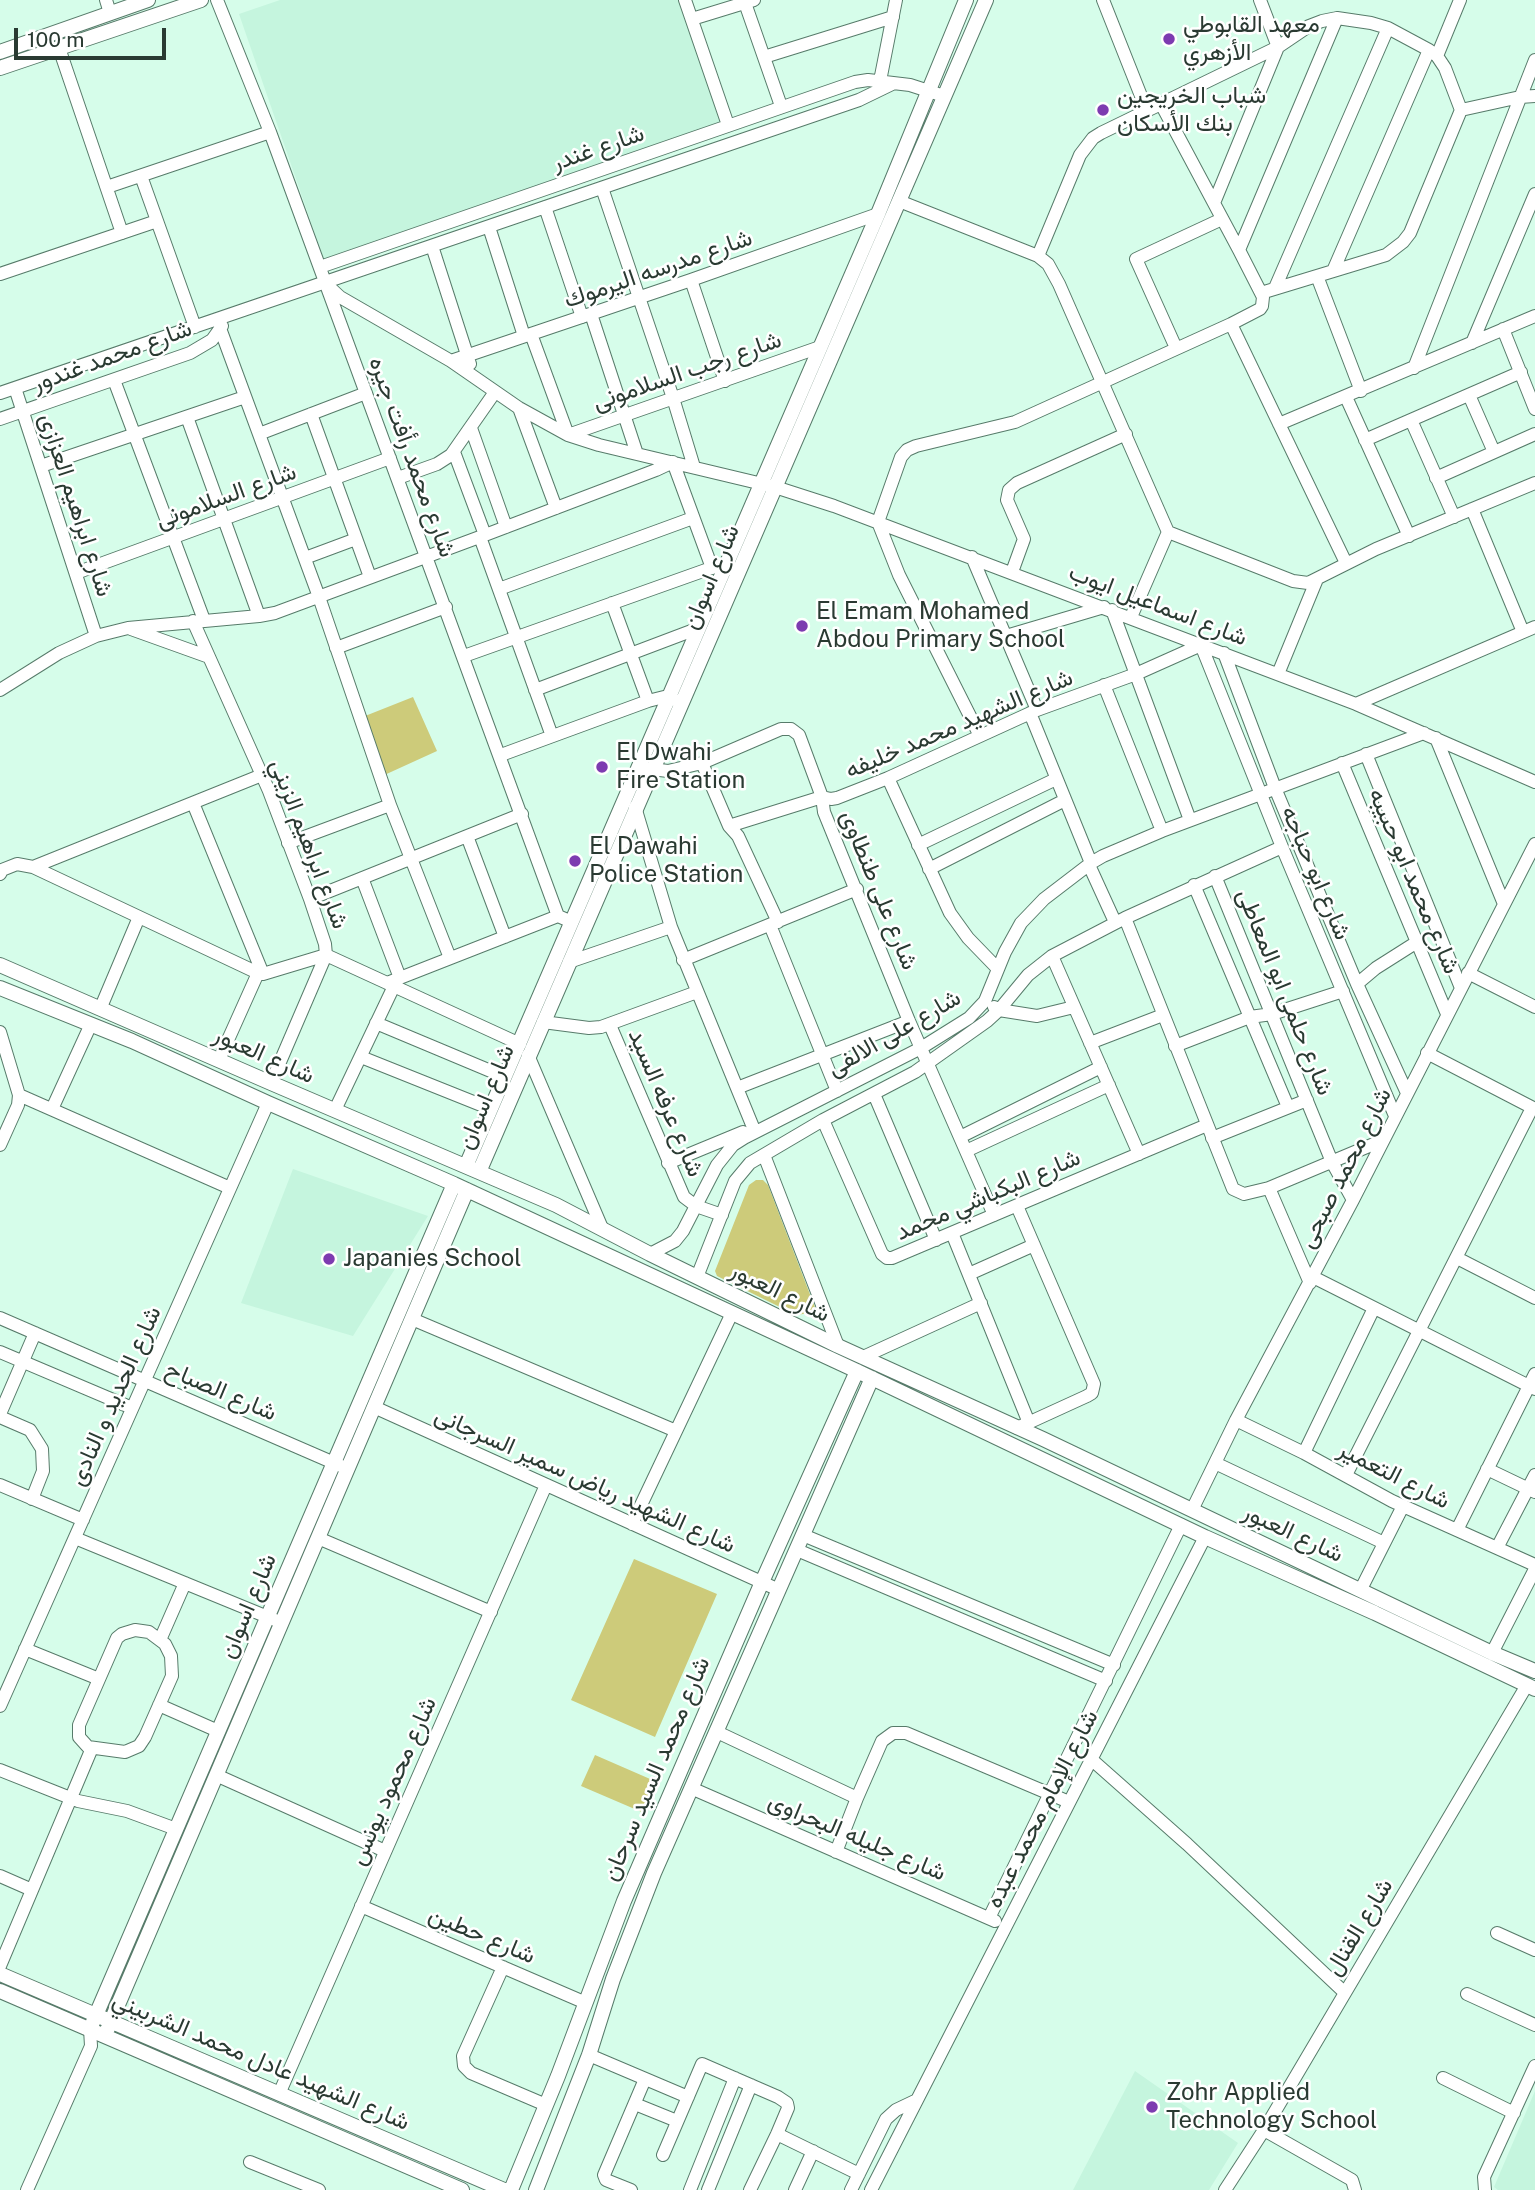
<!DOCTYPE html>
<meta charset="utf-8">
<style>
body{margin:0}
#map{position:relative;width:1535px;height:2190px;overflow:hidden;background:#d6fdea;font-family:"Public Sans",sans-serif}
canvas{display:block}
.scale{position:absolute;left:14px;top:28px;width:152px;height:32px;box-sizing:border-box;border:4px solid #2a3a32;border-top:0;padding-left:9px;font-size:21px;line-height:24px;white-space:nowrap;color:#2a3a32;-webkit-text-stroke:5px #fff;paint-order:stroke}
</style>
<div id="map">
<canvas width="1535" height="2190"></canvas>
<div class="scale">100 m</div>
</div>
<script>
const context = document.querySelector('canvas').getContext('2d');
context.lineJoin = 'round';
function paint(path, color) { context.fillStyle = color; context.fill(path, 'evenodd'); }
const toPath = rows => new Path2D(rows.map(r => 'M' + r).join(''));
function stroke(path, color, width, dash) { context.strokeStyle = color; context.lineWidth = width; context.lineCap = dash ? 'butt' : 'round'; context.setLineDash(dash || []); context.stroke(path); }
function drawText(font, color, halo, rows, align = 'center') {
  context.font = font + ' "Public Sans",Vazirmatn,sans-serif'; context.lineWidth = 5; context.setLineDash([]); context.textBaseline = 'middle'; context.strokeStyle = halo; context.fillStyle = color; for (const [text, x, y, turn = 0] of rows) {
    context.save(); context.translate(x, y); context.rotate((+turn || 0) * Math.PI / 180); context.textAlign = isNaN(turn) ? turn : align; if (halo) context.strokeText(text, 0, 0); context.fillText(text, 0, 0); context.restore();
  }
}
const built = toPath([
 [280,0,678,0,721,122,324,260,239,14],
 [293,1169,428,1216,353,1336,241,1303],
 [1135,2071,1238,2143,1209,2190,1073,2190],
 [1535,2091,1535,2190,1498,2190,1494,2187]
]);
const green = toPath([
 [413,697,437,751,380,777,360,718],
 [756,1180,763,1180,768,1185,816,1310,810,1313,796,1315,717,1276,715,1271,749,1185],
 [634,1559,717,1594,655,1737,571,1700],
 [595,1755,657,1782,644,1813,581,1786]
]);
const minor = toPath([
 [106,0,110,13],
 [217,0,270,132,558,916,572,922],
 [685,0,728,125],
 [1103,0,1147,111],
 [745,3,781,106],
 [692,19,754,0],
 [59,48,122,233],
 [1437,56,1460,0],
 [764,57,893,17],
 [880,81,896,0],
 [1461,110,1520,97,1535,96],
 [141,176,195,327],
 [107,187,270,132],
 [602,188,673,398,694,467],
 [899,201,1038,256,1048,264,1059,284,1168,532,1293,581,1308,583,1376,549,1535,483],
 [1214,203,1278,47,1260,0],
 [545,207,582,317],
 [489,227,524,336],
 [432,246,470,364],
 [1239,250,1337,18],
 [1038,256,1080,155,1093,138,1101,133,1278,47,1309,26,1322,21,1337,18,1371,23,1388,28,1429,50,1437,56,1445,68,1461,110,1410,233,1403,242,1386,255,1261,293],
 [320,267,855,82,868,80,910,85,944,96],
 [1333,271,1429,50],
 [0,274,157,221],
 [1317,276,1361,391],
 [691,280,725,381],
 [325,283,340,297,451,361,519,408,568,435,599,445,775,487,834,506,1356,704,1535,782],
 [1275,288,1388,28],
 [591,314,637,454],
 [1231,324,1346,563],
 [1503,329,1535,409],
 [221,331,319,597,390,805,450,958],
 [531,334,568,435,820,347],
 [1472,343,1535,194],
 [1176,348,1136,259,1222,219],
 [451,361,691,280,878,214],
 [1414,368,1535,60],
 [114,380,204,620],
 [15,388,96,636],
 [0,393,859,100,892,84],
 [1469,395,1494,452],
 [1346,397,1409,536],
 [519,408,556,508],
 [311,414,370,577],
 [187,417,259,616],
 [0,419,190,353,212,340,222,326],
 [1411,420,1454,517],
 [1279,424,1535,316],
 [471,428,506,527],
 [259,434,366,393],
 [1365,440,1521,372],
 [454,452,485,535],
 [41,466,245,397],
 [398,478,437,464,451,455,495,392],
 [1436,478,1535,434],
 [1472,509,1523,632],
 [480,537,552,736],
 [972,557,1037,710],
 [305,558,356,539],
 [1012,572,1024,539,1007,500,1009,490,1017,483,1126,434],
 [76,573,390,458],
 [499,589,693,518],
 [612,603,648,701],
 [1112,610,1190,820],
 [1131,617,1168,532],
 [193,621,269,791,310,899,325,944,326,955,271,1083],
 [131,629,209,657],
 [1006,636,1104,607],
 [336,648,446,607],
 [1224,653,1275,788,1357,984,1407,1093],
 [464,656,717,566],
 [1278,674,1317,579],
 [1104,685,1162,831],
 [0,690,59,653,96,636,128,628,259,616,275,613,485,535,656,470,673,462,712,568],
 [535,690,699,628],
 [1356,704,1535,627],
 [1030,713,1091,863],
 [980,736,899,575,878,522,901,457,907,450,916,446,1015,422,1231,324,1260,309,1262,306,1263,297,1239,250,1161,104],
 [1436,738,1504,904],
 [1366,754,1461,988],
 [501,755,648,701,664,697,675,700],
 [702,763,729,826,738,836,778,922],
 [1342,763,1447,1014],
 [643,768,668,771,702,763,781,729,791,729,799,735,822,797,824,812,909,1021,994,1215],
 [888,778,950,913,968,938,998,969],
 [193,803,263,974],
 [635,807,671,927,755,1132],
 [729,826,822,797,831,799,837,798,888,778,1037,710,1136,674,1201,645,1282,847,1395,1116],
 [467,836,505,937],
 [288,843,390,805],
 [918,845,1056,779],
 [1089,865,1115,922],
 [33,867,262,775],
 [929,869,1065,800],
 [0,874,2,870,17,864,33,867,258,973,263,974,326,955,520,1044],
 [1215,876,1332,1162,1353,1200],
 [362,878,400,978],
 [1194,885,1288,1107],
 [310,899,522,814],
 [1125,918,1233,1189,1244,1194,1269,1188,1381,1141],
 [770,925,837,1091],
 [1052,956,1139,1154],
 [683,960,857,889],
 [569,962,671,927],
 [1468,973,1535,1007],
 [387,983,558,916],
 [1357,984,1376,968,1417,942],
 [101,1007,139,917],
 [994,1007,999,1010,1037,1016,1074,1007],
 [543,1022,589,1028,601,1027,697,992],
 [376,1023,505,1077],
 [610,1025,684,1197,696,1206,722,1215],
 [0,1032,19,1095,18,1105,0,1145],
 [1090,1043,1163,1015],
 [1175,1046,1250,1017,1272,1014,1343,991],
 [1427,1053,1535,1109],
 [528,1055,602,1228],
 [361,1057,491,1109],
 [219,1060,258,973],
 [737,1088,909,1021],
 [874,1094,936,1240],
 [19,1095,230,1188],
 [52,1109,91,1024],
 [335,1110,394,986],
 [823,1120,882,1254,887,1258,892,1258,1207,1125],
 [960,1137,1101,1067],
 [1212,1138,1307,1100],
 [966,1151,1109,1085],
 [764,1155,838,1346],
 [668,1163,743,1132],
 [1269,1188,1310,1283],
 [1017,1206,1094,1384,1092,1393,1087,1396,1017,1428],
 [952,1233,1029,1423],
 [650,1254,675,1241,683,1231,717,1165,733,1145,744,1138,921,1048,969,1018,985,1001,1005,952,1021,923,1044,899,1091,863,1103,856,1162,831,1424,733],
 [1457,1258,1535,1298],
 [969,1274,1034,1245],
 [697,1277,735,1181,750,1163,823,1120,915,1072,987,1021,999,1010,1028,975,1052,956,1125,918,1282,847],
 [1313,1277,1535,1389],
 [0,1318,341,1466],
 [412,1319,676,1431],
 [0,1352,132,1408],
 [863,1357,981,1303],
 [374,1407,779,1590],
 [0,1414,35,1333],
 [0,1417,30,1430,42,1449,43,1471,32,1499],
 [1236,1420,1304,1453,1392,1501,1535,1565],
 [1304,1453,1374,1308],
 [1215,1463,1384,1543],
 [1487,1469,1535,1492],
 [1346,1475,1532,1108],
 [0,1485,83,1520],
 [1192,1510,1236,1420,1353,1200,1535,844],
 [632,1524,732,1313],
 [1457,1530,1535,1374],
 [803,1535,1114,1665],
 [75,1538,275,1620],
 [318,1538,491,1612],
 [1497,1548,1535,1475],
 [797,1550,1106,1681],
 [1361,1589,1403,1506],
 [135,1630,149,1632,165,1644,171,1656,172,1676,145,1737,139,1746,125,1752,88,1747,79,1737,79,1725,117,1638,122,1634,135,1630],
 [160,1640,185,1583],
 [25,1649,99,1679],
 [1492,1653,1535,1569],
 [159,1705,218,1731],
 [0,1706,268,1103],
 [717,1732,857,1798],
 [1091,1759,1187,1844,1344,1992],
 [0,1770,78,1801,127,1811,176,1829],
 [216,1775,385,1851],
 [691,1788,995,1921],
 [836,1852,857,1798,882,1741,893,1733,906,1733,1069,1802],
 [0,1876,32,1890],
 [361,1906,586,2003],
 [989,1918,1181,1525],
 [1497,1933,1535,1950],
 [0,1966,92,1748],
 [503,1967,463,2056,464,2066,471,2073,546,2105],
 [1467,1994,1535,2025],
 [589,2055,688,2097],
 [1443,2078,1514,2113],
 [279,2094,546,1485],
 [635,2104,677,2121],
 [1264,2130,1352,2180,1355,2190],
 [777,2134,859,2174],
 [663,2155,702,2064,778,2097,787,2103,788,2108,777,2134,750,2190],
 [250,2162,319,2190],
 [27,2190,91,2046,90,2029],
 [631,2190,606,2180,604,2175,645,2079],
 [690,2190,735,2078],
 [708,2190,751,2085],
 [795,2190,813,2151],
 [851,2190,886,2119,896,2110,917,2100],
 [871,2190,1205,1537],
 [1225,2190,1264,2130,1527,1685],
 [1485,2190,1484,2177,1535,2066]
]);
const tertiary = toPath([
 [0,52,148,0],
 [0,68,201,0],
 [0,965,271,1083,556,1205,650,1254,838,1346,1043,1439,1492,1653,1535,1671],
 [0,988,132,1041,268,1103,454,1184,857,1371,1205,1537,1375,1613,1535,1689],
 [466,1166,878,214,966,0],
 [479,1172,986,0],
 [0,1974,504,2190],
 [0,1991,462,2190],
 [90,2029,454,1184],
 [105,2035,467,1190],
 [511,2190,558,2076,624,1901,762,1582,857,1371],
 [536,2190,589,2055,613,1979,654,1873,872,1378]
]);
const markers = [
 [1169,39,7,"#7d3bb0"],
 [1103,110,7,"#7d3bb0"],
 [802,626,7,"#7d3bb0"],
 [602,767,7,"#7d3bb0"],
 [575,861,7,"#7d3bb0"],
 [329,1259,7,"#7d3bb0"],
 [1152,2107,7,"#7d3bb0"]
];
const poiNames = [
 ["معهد القابوطي",1183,25],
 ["الأزهري",1183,53],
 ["شباب الخريجين",1117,96],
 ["بنك الأسكان",1117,124],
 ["El Emam Mohamed",816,612],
 ["Abdou Primary School",816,640],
 ["El Dwahi",616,753],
 ["Fire Station",616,781],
 ["El Dawahi",589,847],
 ["Police Station",589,875],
 ["Japanies School",343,1259],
 ["Zohr Applied",1166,2093],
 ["Technology School",1166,2121]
];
const streetNames = [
 ["شارع غندر",598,148,-19],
 ["شارع مدرسه اليرموك",658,269,-19],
 ["شارع محمد غندور",112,356,-20],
 ["شارع رجب السلامونى",687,371,-19],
 ["شارع محمد رأفت جيره",412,457,70],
 ["شارع السلامونى",226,496,-20],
 ["شارع ابراهيم العزازى",76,505,72],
 ["شارع اسوان",711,577,-67],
 ["شارع اسماعيل ايوب",1158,605,21],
 ["شارع الشهيد محمد خليفه",959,724,-23],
 ["شارع ابراهيم الزيني",309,844,69],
 ["شارع ابو حباجه",1316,873,67],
 ["شارع محمد ابو حبيبه",1414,881,67],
 ["شارع على طنطاوى",879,890,68],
 ["شارع حلمى ابو المعاطى",1285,992,68],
 ["شارع على الالفى",894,1033,-30],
 ["شارع العبور",264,1055,24],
 ["شارع اسوان",486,1097,-67],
 ["شارع عرفه السيد",666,1103,67],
 ["شارع محمد صبحى",1345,1168,-63],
 ["شارع البكباشي محمد",988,1195,-23],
 ["شارع العبور",780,1292,26],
 ["شارع الصباح",221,1391,23],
 ["شارع الحديد و النادى",115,1396,-66],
 ["شارع التعمير",1394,1475,27],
 ["شارع الشهيد رياض سمير السرجانى",585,1480,24],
 ["شارع العبور",1293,1533,25],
 ["شارع اسوان",248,1606,-67],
 ["شارع محمد السيد سرحان",656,1769,-67],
 ["شارع محمود يونس",393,1781,-66],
 ["شارع الإمام محمد عبده",1042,1809,-63],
 ["شارع جليله البحراوى",857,1837,23],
 ["شارع القنال",1359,1927,-59],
 ["شارع حطين",482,1935,23],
 ["شارع الشهيد عادل محمد الشربيني",261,2061,23]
];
paint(built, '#c5f5de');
paint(green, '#cdcb7a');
stroke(minor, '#577b6a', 14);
stroke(tertiary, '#577b6a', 16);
stroke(minor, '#fff', 12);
stroke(tertiary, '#fff', 14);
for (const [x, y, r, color] of markers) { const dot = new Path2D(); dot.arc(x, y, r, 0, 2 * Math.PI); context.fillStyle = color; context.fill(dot); stroke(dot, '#fff', 2.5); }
drawText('24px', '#2a3a32', '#fff', poiNames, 'left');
drawText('24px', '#2a3a32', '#fff', streetNames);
</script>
